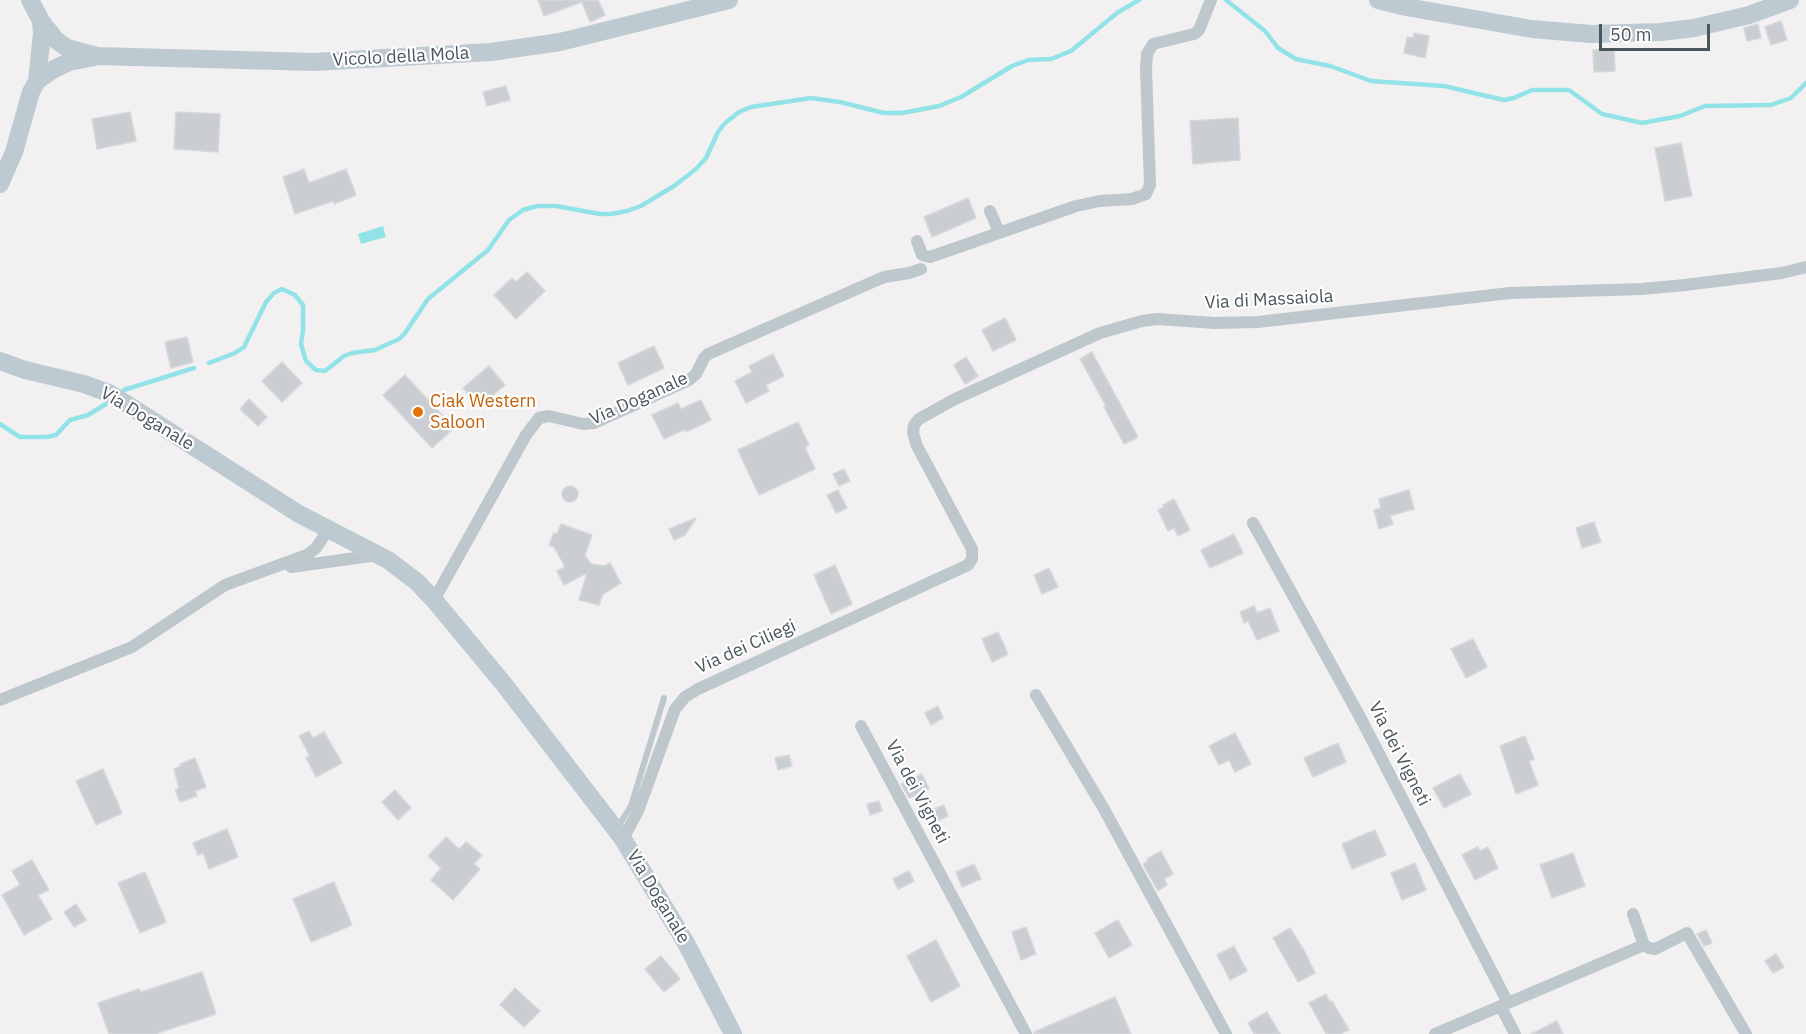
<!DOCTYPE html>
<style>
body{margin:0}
#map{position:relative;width:1806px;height:1034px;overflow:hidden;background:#f3f0f1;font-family:"IBM Plex Sans",sans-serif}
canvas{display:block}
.scale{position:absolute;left:1599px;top:24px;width:111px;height:27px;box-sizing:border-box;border:3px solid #49575d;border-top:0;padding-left:8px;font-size:18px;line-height:21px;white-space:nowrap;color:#49575d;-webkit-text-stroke:4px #fff;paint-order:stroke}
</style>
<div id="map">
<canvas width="1806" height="1034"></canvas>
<div class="scale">50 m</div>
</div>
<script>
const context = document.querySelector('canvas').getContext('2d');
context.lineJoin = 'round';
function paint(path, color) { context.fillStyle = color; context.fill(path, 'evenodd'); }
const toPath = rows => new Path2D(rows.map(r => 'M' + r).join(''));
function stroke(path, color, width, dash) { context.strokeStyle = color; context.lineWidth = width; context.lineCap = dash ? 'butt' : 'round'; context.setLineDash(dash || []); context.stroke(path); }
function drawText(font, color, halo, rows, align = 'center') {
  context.font = font + ' "IBM Plex Sans",sans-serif'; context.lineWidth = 4.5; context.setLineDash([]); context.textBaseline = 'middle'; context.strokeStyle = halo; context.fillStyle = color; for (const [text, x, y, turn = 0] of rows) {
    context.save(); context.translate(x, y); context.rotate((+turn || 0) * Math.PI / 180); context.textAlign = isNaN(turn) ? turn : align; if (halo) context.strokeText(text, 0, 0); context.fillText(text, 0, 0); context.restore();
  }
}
const water = toPath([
 [383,226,386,237,361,244,358,234]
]);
const stream = toPath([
 [1226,0,1265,31,1278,48,1296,59,1330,66,1371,81,1444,86,1504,100,1514,98,1532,90,1569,90,1602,114,1642,123,1680,116,1705,106,1771,105,1791,98,1806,83],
 [209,363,235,353,244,347,266,302,274,293,282,289,295,295,303,305,303,331,301,344,306,361,316,370,325,371,344,356,352,353,375,350,399,339,405,333,428,299,488,250,509,220,523,210,537,206,556,206,600,214,611,214,627,211,641,206,674,186,696,169,706,158,718,132,724,124,739,112,751,107,811,98,840,102,884,113,902,113,939,106,961,97,1012,66,1028,60,1051,59,1071,51,1117,13,1139,0],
 [124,390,194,368],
 [0,424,20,437,46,437,56,435,70,420,88,415,106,404]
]);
const building = toPath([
 [538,0,598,0,605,15,590,22,582,2,544,16,538,0],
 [1781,21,1787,40,1771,45,1765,27,1781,21],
 [1758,24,1761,38,1747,41,1744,28,1758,24],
 [1414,33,1429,36,1425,58,1404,53,1407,37,1413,38,1414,33],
 [1614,49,1615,71,1594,72,1593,50,1614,49],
 [506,86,510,100,487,106,483,92,506,86],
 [130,112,136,141,97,149,92,119,130,112],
 [176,112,220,114,218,152,174,149,176,112],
 [1238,118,1240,160,1193,164,1190,121,1238,118],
 [1681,143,1692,196,1665,201,1655,148,1681,143],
 [304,169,309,183,346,169,356,195,334,204,333,201,295,214,283,177,304,169],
 [968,198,976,218,932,237,924,217,968,198],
 [527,272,545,291,516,319,494,295,512,278,516,282,527,272],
 [1005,318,1016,340,993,351,982,330,1005,318],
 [187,337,193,362,171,368,165,342,187,337],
 [654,346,664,368,628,385,618,363,654,346],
 [1092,352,1138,437,1124,444,1104,407,1106,406,1080,359,1092,352],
 [773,354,784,376,766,385,769,391,746,403,735,381,752,372,749,366,773,354],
 [966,357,978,376,965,384,954,365,966,357],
 [282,362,302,383,282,402,262,381,282,362],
 [489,366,505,385,479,407,463,388,489,366],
 [405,375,454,428,432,448,383,395,405,375],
 [249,399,267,417,258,426,240,409,249,399],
 [701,400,711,420,686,432,685,429,664,439,652,415,678,403,681,409,701,400],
 [798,422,809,445,805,447,815,469,759,495,738,450,798,422],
 [844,469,850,481,839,486,833,474,844,469],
 '562 494a8 8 0 1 1 16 0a8 8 0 1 1-16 0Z',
 [838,490,847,508,836,513,827,495,838,490],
 [1409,490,1414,509,1390,516,1393,524,1379,529,1374,510,1381,508,1379,499,1409,490],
 [1174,499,1190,530,1178,536,1174,528,1168,531,1158,510,1164,507,1163,505,1174,499],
 [696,518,685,535,674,540,669,529,696,518],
 [1594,522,1601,542,1582,548,1576,528,1594,522],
 [561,524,592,535,585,555,591,564,605,566,610,563,621,583,603,594,599,605,579,600,587,573,564,585,557,571,565,567,554,547,549,545,554,533,557,534,561,524],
 [1234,534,1243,553,1210,568,1201,550,1234,534],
 [835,565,852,604,831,614,814,575,835,565],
 [1049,568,1058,587,1042,594,1034,575,1049,568],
 [1254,606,1257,613,1270,608,1279,631,1257,640,1248,621,1244,623,1240,612,1254,606],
 [998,632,1008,654,992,662,982,639,998,632],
 [1473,639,1487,667,1466,678,1451,649,1473,639],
 [938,706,943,718,931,725,925,713,938,706],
 [309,731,313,738,324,732,342,763,316,777,306,758,310,756,299,736,309,731],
 [1235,733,1251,764,1235,772,1229,760,1219,765,1209,746,1235,733],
 [1525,736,1534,759,1529,761,1538,785,1516,794,1500,746,1525,736],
 [1338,743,1346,762,1313,777,1304,758,1338,743],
 [789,755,792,766,778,770,775,758,789,755],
 [195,758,206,787,195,791,197,796,180,802,175,790,179,788,174,769,181,766,180,764,195,758],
 [103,769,122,813,96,825,76,781,103,769],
 [922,774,929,789,909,798,901,784,922,774],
 [1460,774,1471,794,1444,808,1433,788,1460,774],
 [395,790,411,808,398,820,382,802,395,790],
 [879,801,882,811,870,815,867,804,879,801],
 [944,805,948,816,937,821,932,810,944,805],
 [227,829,238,857,209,869,203,853,198,855,193,843,227,829],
 [1375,830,1386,855,1352,869,1342,844,1375,830],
 [446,837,459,849,466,842,482,855,474,864,480,869,453,900,431,880,441,868,428,856,446,837],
 [1478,847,1480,851,1488,847,1498,868,1475,880,1462,855,1478,847],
 [1161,851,1173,874,1164,879,1167,885,1158,891,1143,864,1148,861,1147,859,1161,851],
 [1573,853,1585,886,1552,898,1540,865,1573,853],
 [32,860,49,890,38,895,52,919,24,935,2,895,20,885,12,871,32,860],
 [1415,863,1426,890,1402,900,1391,873,1415,863],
 [974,864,981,879,962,887,956,872,974,864],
 [909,871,914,881,898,889,893,879,909,871],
 [145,872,166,922,140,933,118,883,145,872],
 [334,882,352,925,311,942,293,899,334,882],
 [76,904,86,920,74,927,64,912,76,904],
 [1118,920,1132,945,1109,958,1095,933,1118,920],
 [1026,927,1036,954,1021,960,1012,932,1026,927],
 [1290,928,1305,952,1315,973,1298,982,1273,938,1290,928],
 [1706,930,1712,943,1704,946,1697,934,1706,930],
 [936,940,960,986,931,1002,907,956,936,940],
 [1234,946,1247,971,1230,980,1217,955,1234,946],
 [1776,954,1784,967,1773,973,1765,961,1776,954],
 [661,956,680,979,664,992,645,969,661,956],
 [202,972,216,1014,155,1034,109,1034,98,1003,139,989,141,992,202,972],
 [515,988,540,1011,524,1027,500,1005,515,988],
 [1326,994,1330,1002,1332,1001,1349,1030,1340,1034,1326,1034,1309,1003,1326,994],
 [1115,997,1131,1034,1034,1034,1034,1032,1115,997],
 [1267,1012,1280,1034,1254,1034,1248,1023,1267,1012],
 [1557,1021,1563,1034,1531,1034,1557,1021]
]);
const lane = toPath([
 [617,828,631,806,664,698]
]);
const street = toPath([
 [990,211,999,232],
 [917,241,922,255,930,257,1076,206,1100,201,1132,199,1146,194,1150,185,1146,68,1147,54,1153,44,1194,34,1199,30,1211,0],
 [1253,523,1360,717,1508,1003],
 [291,567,378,555],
 [434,600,526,435,539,418,549,416,583,424,594,423,689,380,696,374,704,358,708,354,884,277,909,273,921,269],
 [1036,695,1104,809,1226,1034],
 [0,700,132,647,225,585,307,555,316,548,328,530],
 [861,726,1026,1034],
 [623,839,638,811,675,709,685,697,698,689,968,565,972,559,972,549,917,446,913,433,914,425,919,419,955,399,1100,333,1142,321,1157,319,1215,323,1258,322,1510,293,1642,289,1685,285,1782,273,1806,267],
 [1633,914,1644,945,1649,948,1655,949,1687,933,1746,1034],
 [1501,1007,1515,1034],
 [1435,1034,1644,945]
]);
const secondary = toPath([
 [1378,0,1406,7,1532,29,1591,34,1661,32,1694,28,1749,15,1790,0],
 [41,21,56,40,67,48,97,56,314,62,491,52,560,42,729,0],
 [37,81,54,69,69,62,95,57],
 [0,184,14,152,31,92,37,81,42,33,41,21,30,0],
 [0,361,25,370,84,384,111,394,299,514,388,560,417,582,434,600,503,683,623,839,686,943,733,1034]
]);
const markers = [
 [418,412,6,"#e8710a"]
];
const streetNames = [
 ["Vicolo della Mola",401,57,-3],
 ["Via di Massaiola",1269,300,-3],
 ["Via Doganale",639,399,-24],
 ["Via Doganale",147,419,31],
 ["Via dei Ciliegi",746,647,-24],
 ["Via dei Vigneti",1399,754,63],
 ["Via dei Vigneti",917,792,62],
 ["Via Doganale",658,897,59]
];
const foodNames = [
 ["Ciak Western",430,402],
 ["Saloon",430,423]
];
paint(water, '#92e3e7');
stroke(stream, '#92e3e7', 4.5);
paint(building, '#caced2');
stroke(building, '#d5d8db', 1.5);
stroke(lane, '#bdc7cc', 6);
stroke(street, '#bdc7cc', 12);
stroke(secondary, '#bdcad1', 18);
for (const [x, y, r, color] of markers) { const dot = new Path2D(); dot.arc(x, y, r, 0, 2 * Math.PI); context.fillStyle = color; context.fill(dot); stroke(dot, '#fff', 2); }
drawText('18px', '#49575d', '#fff', streetNames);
drawText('18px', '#c56008', '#fff', foodNames, 'left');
</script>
